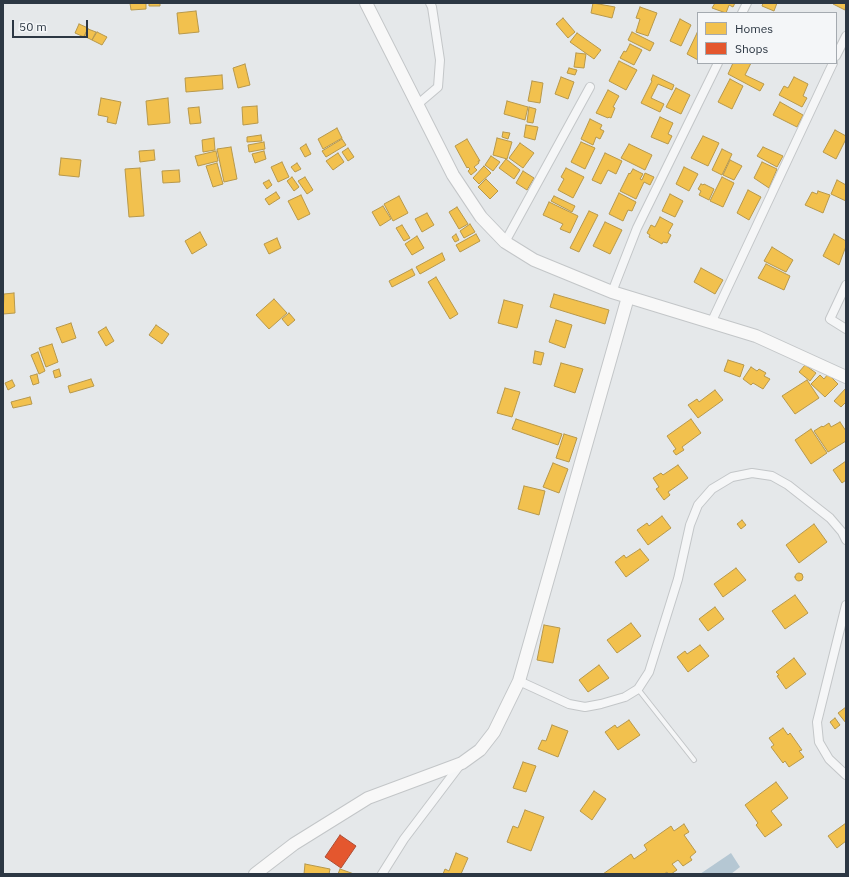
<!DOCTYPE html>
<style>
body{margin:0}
#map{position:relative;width:849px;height:877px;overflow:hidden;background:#e5e8ea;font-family:"IBM Plex Sans",sans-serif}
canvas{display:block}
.frame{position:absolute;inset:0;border:4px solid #2c3743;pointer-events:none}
.legend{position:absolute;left:697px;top:12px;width:140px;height:52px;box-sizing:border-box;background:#f4f6f8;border:1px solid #a4aab0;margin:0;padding:5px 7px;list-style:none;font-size:12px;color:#2c3743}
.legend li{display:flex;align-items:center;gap:8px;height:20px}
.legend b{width:20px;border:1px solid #a4aab0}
.scale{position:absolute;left:12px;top:20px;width:76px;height:18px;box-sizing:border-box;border:2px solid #2c3743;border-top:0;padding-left:5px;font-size:12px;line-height:14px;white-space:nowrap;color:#2c3743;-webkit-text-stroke:3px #f4f6f8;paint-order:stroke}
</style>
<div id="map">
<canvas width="849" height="877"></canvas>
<div class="frame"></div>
<ul class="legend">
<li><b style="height:11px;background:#f2c14e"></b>Homes</li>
<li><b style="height:11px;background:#e4572e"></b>Shops</li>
</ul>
<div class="scale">50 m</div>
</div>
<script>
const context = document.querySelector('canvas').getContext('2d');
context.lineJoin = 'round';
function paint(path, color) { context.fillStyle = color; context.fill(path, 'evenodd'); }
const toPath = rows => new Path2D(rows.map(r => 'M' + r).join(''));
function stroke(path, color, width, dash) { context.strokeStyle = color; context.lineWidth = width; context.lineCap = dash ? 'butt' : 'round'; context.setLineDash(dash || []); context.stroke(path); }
const water = toPath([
 [731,853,740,867,731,874,700,874]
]);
const homes = toPath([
 [130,3,146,3,146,9,131,10,130,3],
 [149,3,160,3,160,6,149,6,149,3],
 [593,3,615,7,612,18,591,13,593,3],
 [715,3,735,3,733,7,729,5,726,13,712,8,715,3],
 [763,3,777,3,774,11,762,6,763,3],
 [834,3,846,3,845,10,833,4,834,3],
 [640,7,657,13,648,36,636,32,640,19,636,18,640,7],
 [196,11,199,32,179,34,177,13,196,11],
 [563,18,575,32,568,38,556,24,563,18],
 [680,19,691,25,681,46,670,41,680,19],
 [79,24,88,28,84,37,75,33,79,24],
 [88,29,96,32,92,40,84,36,88,29],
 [97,32,107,37,102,45,92,40,97,32],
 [632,32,654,43,650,51,628,40,632,32],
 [577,33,601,50,594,59,570,42,577,33],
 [697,33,698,34,698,60,687,54,697,33],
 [630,44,642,50,634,65,620,58,624,51,626,52,630,44],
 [576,53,586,54,584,68,574,67,576,53],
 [619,61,637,70,626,90,609,81,619,61],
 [733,63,751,63,745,75,764,84,760,91,728,74,733,63],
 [245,64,250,85,238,88,233,68,245,64],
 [569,68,577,70,575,75,567,73,569,68],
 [222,75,223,89,186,92,185,78,222,75],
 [653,75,674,85,672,90,658,84,651,98,664,104,660,112,641,103,652,81,651,80,653,75],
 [561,77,574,82,568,99,555,94,561,77],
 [794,77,808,84,803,96,807,98,802,107,779,95,784,86,788,88,794,77],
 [730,79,743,86,732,109,718,102,730,79],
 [532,81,543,83,540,103,528,101,532,81],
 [676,88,690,95,681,114,666,107,676,88],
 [608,90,619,96,613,107,615,108,611,118,609,117,608,118,596,113,608,90],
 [101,98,121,102,116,124,107,122,108,117,98,115,101,98],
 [168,98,170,123,148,125,146,101,168,98],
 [507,101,528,107,525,120,504,114,507,101],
 [780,102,803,115,797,127,773,115,780,102],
 [257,106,258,123,243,125,242,107,257,106],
 [199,107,201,123,190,124,188,108,199,107],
 [529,107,536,109,533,123,527,122,529,107],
 [660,117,673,123,668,134,672,136,668,144,651,137,660,117],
 [590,119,602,125,600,129,604,131,600,139,596,137,593,145,581,139,590,119],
 [526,125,538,127,535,140,524,137,526,125],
 [337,128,342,138,323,149,318,139,337,128],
 [835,130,846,136,846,139,836,159,823,152,835,130],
 [503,132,510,133,508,139,502,137,503,132],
 [261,135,262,141,247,142,247,137,261,135],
 [703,136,719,143,708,166,691,158,703,136],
 [214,138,215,150,203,152,202,140,214,138],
 [497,138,512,142,507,159,493,155,497,138],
 [342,139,346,145,326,157,322,151,342,139],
 [467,139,480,161,478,161,479,163,474,167,477,170,471,175,468,171,470,169,468,167,467,168,455,146,467,139],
 [264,142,265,149,249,152,248,145,264,142],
 [581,142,595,148,585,169,571,162,581,142],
 [520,143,534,153,523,168,509,158,520,143],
 [306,144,311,154,305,157,300,148,306,144],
 [629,144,652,155,645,170,621,158,629,144],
 [231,147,237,179,224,182,217,149,231,147],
 [763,147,783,156,777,167,757,156,763,147],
 [348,148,354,157,348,161,342,152,348,148],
 [722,149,732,154,722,175,712,170,722,149],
 [154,150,155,160,140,162,139,151,154,150],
 [216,151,218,161,198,166,195,156,216,151],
 [264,151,266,159,255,163,252,154,264,151],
 [338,153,344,162,333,170,326,161,338,153],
 [605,153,622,161,616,174,608,170,601,184,592,180,605,153],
 [491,156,500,162,493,171,485,165,491,156],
 [61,158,81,160,79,177,59,175,61,158],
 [506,159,520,170,514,179,499,168,506,159],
 [730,160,742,166,734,180,723,175,730,160],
 [282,162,289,177,278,182,271,167,282,162],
 [762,162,777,169,769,188,754,178,762,162],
 [217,163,223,184,213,187,206,166,217,163],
 [297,163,301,169,295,172,291,167,297,163],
 [484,166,491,173,479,184,473,178,484,166],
 [684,167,698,174,689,191,676,184,684,167],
 [140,168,144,216,129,217,125,169,140,168],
 [566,168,584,177,573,198,558,190,564,179,561,177,566,168],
 [633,169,643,174,640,179,642,180,645,173,654,177,650,185,644,182,636,199,620,191,629,173,630,174,633,169],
 [179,170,180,182,163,183,162,171,179,170],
 [523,171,534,178,527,190,516,183,523,171],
 [292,177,299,187,294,191,287,181,292,177],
 [305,177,313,190,307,194,298,181,305,177],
 [722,177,734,183,723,207,710,201,722,177],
 [486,179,498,191,490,199,478,187,486,179],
 [269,180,272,185,267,189,263,183,269,180],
 [837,180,846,185,846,201,831,194,837,180],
 [701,184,703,185,704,184,714,189,709,200,699,195,701,191,698,189,701,184],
 [748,190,761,197,749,220,737,213,748,190],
 [818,191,830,195,823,213,805,205,812,192,817,194,818,191],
 [276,192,280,198,269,205,265,199,276,192],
 [619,193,636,202,632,211,628,210,623,221,609,214,619,193],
 [670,194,683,201,675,217,662,211,670,194],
 [301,195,310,214,298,220,288,201,301,195],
 [399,196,408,213,393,221,384,204,399,196],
 [554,196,575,206,572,212,551,201,554,196],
 [549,202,578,216,570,233,560,229,563,224,543,215,549,202],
 [383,206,391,219,380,226,372,212,383,206],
 [457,207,468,224,459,229,449,212,457,207],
 [589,211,598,215,579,252,570,248,589,211],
 [427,213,434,225,422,232,415,219,427,213],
 [660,217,673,224,668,233,671,235,667,243,663,242,662,244,649,237,650,235,647,233,651,225,655,227,660,217],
 [605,222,622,230,610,254,593,246,605,222],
 [470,224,475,232,464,238,460,231,470,224],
 [402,225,410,238,404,241,396,228,402,225],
 [200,232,207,245,192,254,185,241,200,232],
 [456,234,459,240,455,242,452,237,456,234],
 [476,234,480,241,460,252,456,245,476,234],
 [834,234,846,241,846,246,839,265,823,256,834,234],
 [417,236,424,248,412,255,405,244,417,236],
 [277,238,281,248,269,254,264,244,277,238],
 [772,247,793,260,786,272,764,261,772,247],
 [442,253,445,260,420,274,416,267,442,253],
 [766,264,790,276,784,290,758,278,766,264],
 [701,268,723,280,715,294,694,282,701,268],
 [412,269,415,275,392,287,389,281,412,269],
 [436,277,458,314,450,319,428,282,436,277],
 [14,293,15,313,3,314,4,294,14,293],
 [554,294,609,310,605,324,550,307,554,294],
 [274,299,287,313,269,329,256,315,274,299],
 [504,300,523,305,517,328,498,323,504,300],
 [289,313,295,320,288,326,282,319,289,313],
 [556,320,572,325,565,348,549,342,556,320],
 [71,323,76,338,62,343,56,328,71,323],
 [156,325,169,334,162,344,149,335,156,325],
 [106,327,114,341,106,346,98,332,106,327],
 [52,344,58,362,46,367,39,348,52,344],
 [535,351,544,353,541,365,533,363,535,351],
 [38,352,45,371,39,374,31,355,38,352],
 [728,360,744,365,740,377,724,371,728,360],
 [561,363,583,369,575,393,554,386,561,363],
 [805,365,816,373,810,381,799,372,805,365],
 [751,367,757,371,759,369,766,373,764,376,770,379,763,389,753,383,751,385,743,379,751,367],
 [59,369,61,376,55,378,53,371,59,369],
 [37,374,39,383,33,385,30,376,37,374],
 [828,374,838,384,825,397,811,384,820,375,824,379,828,374],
 [91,379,94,386,70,393,68,386,91,379],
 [12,380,15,386,8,390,5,383,12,380],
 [807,380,819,398,795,414,782,396,807,380],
 [505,388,520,392,512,417,497,413,505,388],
 [846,388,846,402,841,407,834,401,846,388],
 [715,390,723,400,698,418,688,405,697,399,699,402,715,390],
 [30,397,32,404,13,408,11,402,30,397],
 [516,419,562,434,558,445,512,429,516,419],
 [691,419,701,433,682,447,684,450,676,455,673,451,676,449,667,436,691,419],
 [840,422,846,431,846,441,828,452,814,431,822,426,823,427,829,423,831,427,840,422],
 [811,429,827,453,811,464,795,440,811,429],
 [564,434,577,438,569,462,556,458,564,434],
 [846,461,846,480,842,483,833,470,846,461],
 [553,463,568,469,559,493,543,487,553,463],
 [678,465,688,478,668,492,670,495,664,500,656,489,659,487,653,478,661,473,663,475,678,465],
 [524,486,545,491,539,515,518,509,524,486],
 [662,516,671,528,648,545,637,530,647,523,649,526,662,516],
 [742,520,746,525,741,529,737,524,742,520],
 [814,524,827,542,799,563,786,545,814,524],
 [640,549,649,560,626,577,615,562,624,555,626,558,640,549],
 [736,568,746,580,723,597,714,584,736,568],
 '795 577a4 4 0 1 1 8 0a4 4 0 1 1-8 0Z',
 [795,595,808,613,785,629,772,611,795,595],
 [715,607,724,619,708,631,699,619,715,607],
 [631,623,641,636,617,653,607,640,631,623],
 [544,625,560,628,553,663,537,660,544,625],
 [700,645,709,656,688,672,677,657,685,651,687,654,700,645],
 [794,658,806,674,786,689,777,676,779,675,776,672,794,658],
 [599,665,609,678,588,692,579,680,599,665],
 [846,707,846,723,838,713,846,707],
 [835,718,840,725,835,729,830,722,835,718],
 [629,720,640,735,618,750,605,732,615,725,617,728,629,720],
 [552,725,568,731,558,757,538,749,542,740,546,741,552,725],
 [783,728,788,735,790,733,802,750,799,751,804,757,789,767,785,761,783,763,771,747,774,745,769,738,783,728],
 [523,762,536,766,526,792,513,788,523,762],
 [776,782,788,798,771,811,782,825,765,837,756,825,758,823,745,805,776,782],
 [594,791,606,799,592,820,580,811,594,791],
 [525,810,544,817,531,851,507,842,513,826,518,828,525,810],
 [846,823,846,841,837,848,828,836,846,823],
 [684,824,689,832,684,835,696,852,690,857,692,860,683,866,678,860,672,864,677,870,671,874,668,874,667,872,664,874,603,874,631,854,634,859,647,850,644,845,671,826,674,831,684,824],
 [456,853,468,858,461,874,443,874,445,869,449,871,456,853],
 [305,864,330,869,329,874,304,874,305,864],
 [340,869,354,874,338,874,340,869]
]);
const shops = toPath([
 [340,835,356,846,341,868,325,857,340,835]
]);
const lane = toPath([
 [638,689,694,760]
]);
const street = toPath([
 [742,13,747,3],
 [836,56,846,36],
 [418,104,438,87,440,60,432,7,430,3],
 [505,242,590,87],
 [846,285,830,319,846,329],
 [612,292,637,228,718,63],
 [711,323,833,63],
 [846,605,817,722,819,742,829,759,846,775],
 [519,681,569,704,585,707,601,704,625,697,638,689,649,672,678,579,690,525,698,505,712,489,732,477,752,473,772,476,788,485,830,518,842,532,846,540],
 [382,874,404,839,460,765]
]);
const secondary = toPath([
 [366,3,453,175,481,217,505,242,534,260,612,292,756,336,846,377],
 [255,874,294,844,368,798,462,763,480,750,494,732,519,681,628,297]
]);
paint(water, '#b5c7d3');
paint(homes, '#f2c14e');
stroke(homes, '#b7984b', 1);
paint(shops, '#e4572e');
stroke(shops, '#ad4d34', 1);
stroke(lane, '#c3c6c8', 6);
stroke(street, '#c3c6c8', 10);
stroke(secondary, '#c3c6c8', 14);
stroke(lane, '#f5f6f7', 4);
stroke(street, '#f5f6f7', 8);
stroke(secondary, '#f8f8f8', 12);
</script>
